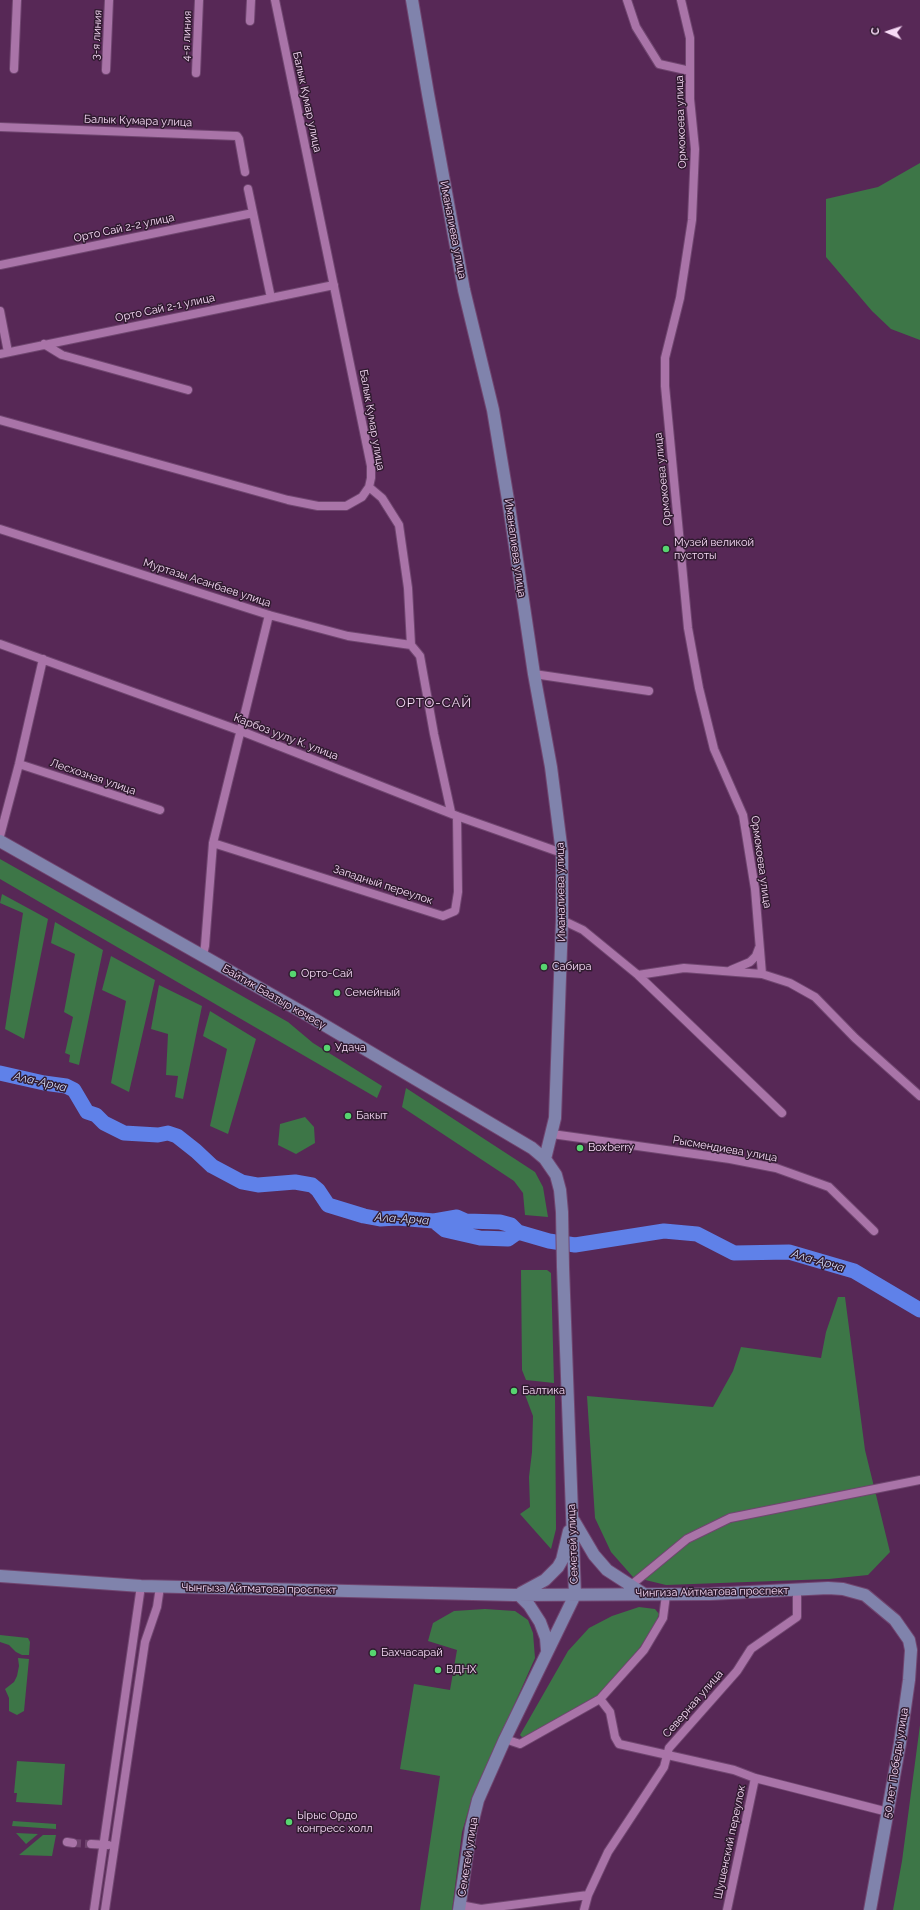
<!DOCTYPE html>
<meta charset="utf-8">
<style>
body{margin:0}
#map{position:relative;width:920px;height:1910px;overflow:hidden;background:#572856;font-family:Raleway,sans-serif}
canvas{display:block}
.north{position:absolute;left:868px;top:12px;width:40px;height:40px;-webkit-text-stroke:3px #301b30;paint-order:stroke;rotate:273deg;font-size:11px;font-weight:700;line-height:16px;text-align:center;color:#f8dbf7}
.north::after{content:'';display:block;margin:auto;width:14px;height:18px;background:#f8dbf7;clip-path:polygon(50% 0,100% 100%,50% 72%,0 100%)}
</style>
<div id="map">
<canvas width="920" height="1910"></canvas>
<div class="north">С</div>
</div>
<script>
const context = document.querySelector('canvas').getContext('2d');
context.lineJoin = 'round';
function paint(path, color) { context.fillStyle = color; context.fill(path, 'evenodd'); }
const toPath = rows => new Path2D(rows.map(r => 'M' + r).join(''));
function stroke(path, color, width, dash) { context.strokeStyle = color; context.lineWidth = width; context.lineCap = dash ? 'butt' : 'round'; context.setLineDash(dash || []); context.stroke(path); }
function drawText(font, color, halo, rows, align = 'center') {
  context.font = font + ' Raleway,sans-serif'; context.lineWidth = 3; context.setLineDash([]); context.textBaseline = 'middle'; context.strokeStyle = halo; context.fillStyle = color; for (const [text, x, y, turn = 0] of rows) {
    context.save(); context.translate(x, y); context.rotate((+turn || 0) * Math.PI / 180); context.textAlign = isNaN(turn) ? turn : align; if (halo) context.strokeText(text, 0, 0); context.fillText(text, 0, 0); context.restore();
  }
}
const green = toPath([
 [920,163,920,340,891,329,872,311,826,257,826,199,878,187],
 [0,859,288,1022,313,1043,382,1086,377,1098,0,879],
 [2,894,48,919,24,1039,5,1029,23,913,0,903],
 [55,922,103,950,79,1065,69,1062,70,1055,65,1053,73,1017,64,1012,75,954,51,943],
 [111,956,155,980,129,1092,111,1083,126,1001,102,990],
 [159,985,202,1006,183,1099,175,1097,178,1076,166,1075,168,1034,151,1029],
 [210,1011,256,1039,228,1134,210,1126,227,1049,203,1036],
 [406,1088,535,1172,543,1187,548,1217,525,1215,523,1193,514,1181,402,1107],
 [305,1117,314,1127,315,1143,296,1154,278,1145,280,1124],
 [521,1270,547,1270,551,1273,554,1383,526,1380,522,1370],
 [838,1297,845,1297,865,1450,890,1552,868,1575,829,1579,666,1585,633,1577,611,1552,595,1518,587,1396,713,1407,733,1371,741,1347,821,1358,826,1332],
 [524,1392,555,1394,556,1529,551,1549,520,1514,530,1507,529,1477,532,1452,533,1416],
 [639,1607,655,1609,659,1614,655,1625,630,1662,599,1695,523,1738,520,1735,568,1651,589,1628,612,1616],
 [485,1609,515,1611,528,1620,533,1633,535,1658,471,1802,462,1832,452,1910,420,1910,440,1776,400,1769,414,1684,450,1690,457,1650,428,1641,433,1623,454,1611],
 [0,1635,28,1638,30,1642,29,1655,22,1655,16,1652,9,1645,0,1642],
 [18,1658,29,1659,24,1711,17,1715,9,1711,9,1698,5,1689,14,1682,17,1676,19,1666],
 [920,1725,920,1910,893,1910,902,1861],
 [17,1761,65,1764,62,1805,16,1802,17,1793,14,1793],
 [13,1821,56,1824,56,1829,12,1826],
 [16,1833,38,1834,26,1844],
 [43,1835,56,1835,52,1856,19,1855]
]);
const river = toPath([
 [0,1073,44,1083,66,1086,74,1090,87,1112,96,1115,104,1123,124,1133,158,1135,168,1133,177,1136,196,1151,212,1166,242,1182,258,1185,295,1182,312,1185,318,1190,328,1205,364,1216,380,1219,397,1218,434,1221,445,1230,480,1238,508,1239,518,1232,549,1241,575,1245,664,1231,697,1234,734,1253,789,1252,854,1271,920,1310],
 [434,1221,457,1217,466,1221,500,1222,511,1225,518,1232]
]);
const streetTunnel = toPath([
 [73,1843,91,1844]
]);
const street = toPath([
 [627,0,636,27,659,64,690,71],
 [681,0,690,38,690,99,695,149,692,220,680,298,665,358,665,386,688,628,699,688,714,749,743,815,755,889,762,974],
 [250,21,251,0],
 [14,69,17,0],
 [106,70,109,0],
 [196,73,199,0],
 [0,127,237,136,239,139,245,172],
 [248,189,271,298],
 [0,265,253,213],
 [0,311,8,352],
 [44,344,62,355,188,390],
 [0,354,334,285],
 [0,420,288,500,318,506,346,506,362,497,369,487,371,478,371,466,275,0],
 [369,487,382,498,399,525,408,588,411,645],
 [0,529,269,615,348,636,411,645],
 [0,644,241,731,457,816,562,853],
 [411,645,420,656,434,734,451,812],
 [534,674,649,691],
 [19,764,160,810],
 [0,836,19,764,43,659],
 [213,843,443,916,455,911,458,892,457,816],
 [562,920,583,930,638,975,684,968,762,974,790,983,815,997,855,1038,920,1096],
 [203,955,205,946,213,843,269,615],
 [731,970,750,962,756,956,759,948],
 [638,975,782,1113],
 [552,1134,730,1159,776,1168,829,1187,874,1231],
 [630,1586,687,1539,730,1518,920,1480],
 [600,1699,610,1712,615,1737,619,1744,734,1770,755,1778,888,1812],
 [505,1739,520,1744,600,1699,644,1650,663,1618,666,1595],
 [67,1842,73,1843],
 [91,1844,108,1845],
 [460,1905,481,1909,588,1895],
 [94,1910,141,1586],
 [105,1910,145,1642,157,1607,160,1587],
 [584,1910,588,1895,608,1852,664,1767,669,1748,737,1671,751,1649,797,1617,797,1590],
 [727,1910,755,1778]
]);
const secondary = toPath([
 [412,0,428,94,464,290,493,410,509,506,534,674,551,767,562,853,562,920,555,1118,545,1159],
 [0,841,309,1016,532,1148,545,1159,556,1175,560,1190,562,1212,563,1267,575,1595,505,1739,478,1800,471,1828,459,1910],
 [574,1521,594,1555,607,1570,644,1594],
 [0,1576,141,1586,514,1595,710,1594,828,1588,843,1589,865,1595,895,1620,909,1640,911,1650,909,1680,900,1743,870,1910],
 [521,1593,545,1580,558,1567,562,1560,569,1531],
 [519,1595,529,1605,540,1622,546,1638,547,1650]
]);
const markers = [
 [666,549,4,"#57d570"],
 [544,967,4,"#57d570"],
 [293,974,4,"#57d570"],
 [337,993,4,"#57d570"],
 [327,1048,4,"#57d570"],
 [348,1116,4,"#57d570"],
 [580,1148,4,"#57d570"],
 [514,1391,4,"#57d570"],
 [373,1653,4,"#57d570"],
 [438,1670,4,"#57d570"],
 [289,1822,4,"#57d570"]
];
const streetNames = [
 ["3-я линия",97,35,-87],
 ["4-я линия",187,36,-88],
 ["Балык Кумар улица",307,102,78],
 ["Балык Кумара улица",138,121,2],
 ["Ормокоева улица",681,122,-92],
 ["Орто Сай 2-2 улица",124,228,-12],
 ["Иманалиева улица",453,230,79],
 ["Орто Сай 2-1 улица",165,308,-12],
 ["Балык Кумар улица",372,420,80],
 ["Ормокоева улица",663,479,-96],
 ["Иманалиева улица",515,548,82],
 ["Муртазы Асанбаев улица",207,583,18],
 ["Карбоз уулу К. улица",286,737,21],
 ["Лесхозная улица",93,777,19],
 ["Ормокоева улица",761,862,82],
 ["Западный переулок",383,885,18],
 ["Иманалиева улица",561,892,-91],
 ["Байтик Баатыр көчөсү",274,997,30],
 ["Рысмендиева улица",725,1149,10],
 ["Семетей улица",573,1544,-92],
 ["Чынгыза Айтматова проспект",259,1589,1],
 ["Чингиза Айтматова проспект",712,1592,-1],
 ["Северная улица",693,1704,-49],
 ["50 лет Победы улица",896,1763,-81],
 ["Шушенский переулок",730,1842,-78],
 ["Семетей улица",468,1857,-81]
];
const poiNames = [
 ["Музей великой",674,543],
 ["пустоты",674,556],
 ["Сабира",552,967],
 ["Орто-Сай",301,974],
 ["Семейный",345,993],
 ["Удача",335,1048],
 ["Бакыт",356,1116],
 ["Boxberry",588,1148],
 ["Балтика",522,1391],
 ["Бахчасарай",381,1653],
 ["ВДНХ",446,1670],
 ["Ырыс Ордо",297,1816],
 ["конгресс холл",297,1829]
];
const waterNames = [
 ["Ала-Арча",40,1082,13],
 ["Ала-Арча",402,1219,4],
 ["Ала-Арча",818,1261,16]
];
const quarterNames = [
 ["ОРТО-САЙ",434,703]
];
paint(green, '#3d7647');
stroke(river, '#5f81e9', 15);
stroke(streetTunnel, '#6f436e', 8, [8, 4]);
stroke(street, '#704670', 10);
stroke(secondary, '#704670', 14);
stroke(street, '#a974a8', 8);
stroke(secondary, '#8083ac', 12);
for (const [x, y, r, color] of markers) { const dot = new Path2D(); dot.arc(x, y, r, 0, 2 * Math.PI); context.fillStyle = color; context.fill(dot); stroke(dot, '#301b30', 1.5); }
drawText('11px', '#f8dbf7', '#301b30', streetNames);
drawText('11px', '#f8dbf7', '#301b30', poiNames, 'left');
drawText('italic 12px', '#d0daf5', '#301b30', waterNames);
context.letterSpacing = '1px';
drawText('13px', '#f8dbf7', '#301b30', quarterNames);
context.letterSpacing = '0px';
</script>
